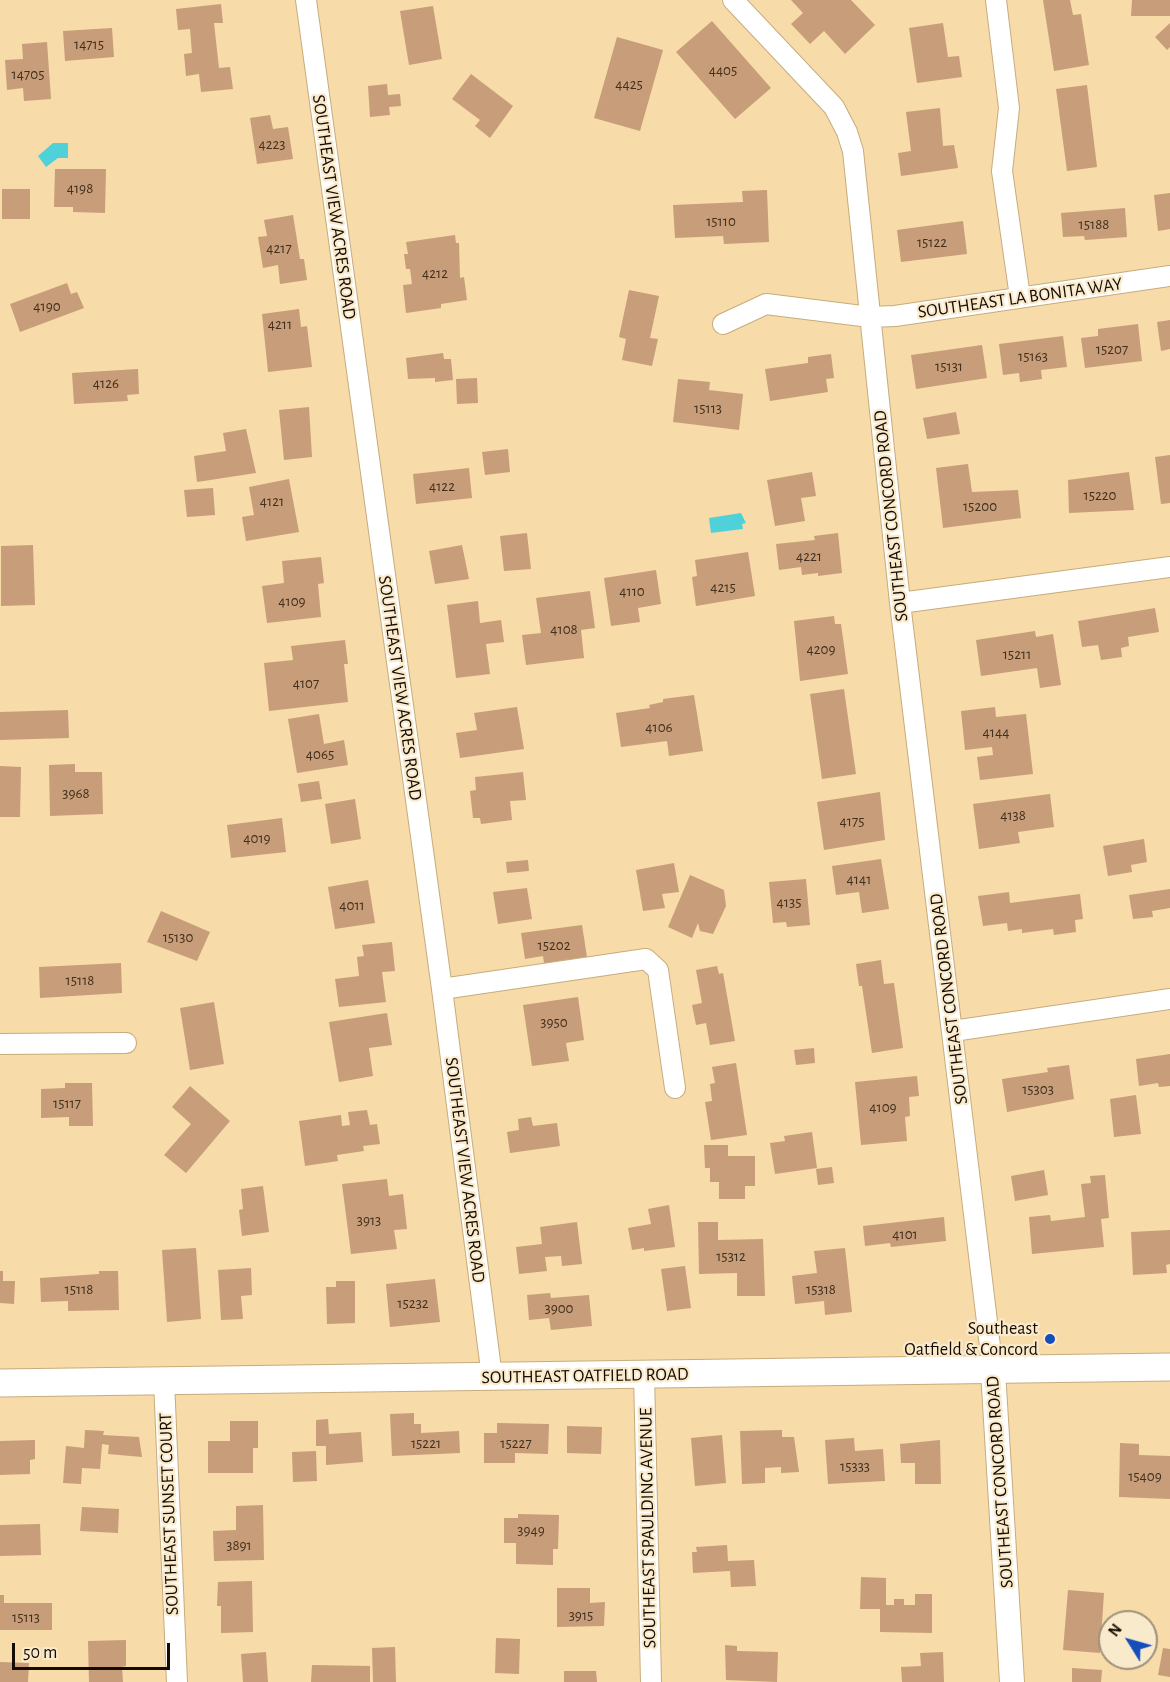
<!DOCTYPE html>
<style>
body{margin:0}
#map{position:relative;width:1170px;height:1682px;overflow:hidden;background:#f7dba9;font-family:"Alegreya Sans",sans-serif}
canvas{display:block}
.north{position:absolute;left:1098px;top:1610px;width:60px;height:60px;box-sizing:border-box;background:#faeacc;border:2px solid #9e917a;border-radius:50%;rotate:307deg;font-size:16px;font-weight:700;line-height:24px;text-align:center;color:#150b00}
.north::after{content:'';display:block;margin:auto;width:21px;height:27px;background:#154eba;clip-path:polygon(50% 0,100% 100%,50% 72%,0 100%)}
.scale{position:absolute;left:12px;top:1643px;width:158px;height:27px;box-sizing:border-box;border:3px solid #150b00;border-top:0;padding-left:8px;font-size:18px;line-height:21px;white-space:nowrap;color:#150b00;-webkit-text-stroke:4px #faeacc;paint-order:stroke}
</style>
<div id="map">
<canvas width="1170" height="1682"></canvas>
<div class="north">N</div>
<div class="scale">50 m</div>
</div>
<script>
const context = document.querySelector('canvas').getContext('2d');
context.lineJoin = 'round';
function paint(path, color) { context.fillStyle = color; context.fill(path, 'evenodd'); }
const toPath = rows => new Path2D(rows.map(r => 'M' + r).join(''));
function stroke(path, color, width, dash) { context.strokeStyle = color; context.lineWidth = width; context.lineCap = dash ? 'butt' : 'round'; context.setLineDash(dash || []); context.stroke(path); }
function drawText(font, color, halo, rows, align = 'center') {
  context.font = font + ' "Alegreya Sans",sans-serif'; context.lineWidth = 4.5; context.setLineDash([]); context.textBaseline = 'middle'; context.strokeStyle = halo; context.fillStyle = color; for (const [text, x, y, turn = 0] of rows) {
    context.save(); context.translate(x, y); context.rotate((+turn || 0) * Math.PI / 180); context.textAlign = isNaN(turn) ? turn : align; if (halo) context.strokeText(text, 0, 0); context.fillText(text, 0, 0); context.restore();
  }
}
const water = toPath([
 [53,143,68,143,68,158,58,158,46,167,38,156],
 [741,513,746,523,742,524,743,529,711,533,709,518]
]);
const building = toPath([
 [791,0,851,0,875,25,845,54,824,31,810,44,791,24,803,13],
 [1043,0,1070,0,1073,15,1081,14,1089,65,1054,71],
 [1132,0,1170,0,1170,16,1131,16],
 [221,4,223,23,214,23,219,68,230,67,233,89,201,92,199,74,186,76,184,54,192,53,190,29,178,30,176,9],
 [433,6,442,59,409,65,400,11],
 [712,21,771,88,735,119,676,52],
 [943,23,948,57,959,56,962,77,917,83,909,28],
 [1170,23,1170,47,1167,50,1155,37],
 [112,28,114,57,65,61,63,31],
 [617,37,663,50,640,131,594,118],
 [47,42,51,99,24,101,23,88,7,90,5,60,23,59,22,44],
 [471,74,513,106,490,138,475,126,480,120,452,99],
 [387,84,388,95,400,94,401,106,389,107,390,115,370,117,368,86],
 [1087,85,1097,167,1067,171,1056,89],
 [940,108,943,146,954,145,958,168,901,176,898,153,911,151,906,112],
 [270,115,273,129,288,127,293,159,257,164,250,118],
 [55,169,106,169,105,213,73,212,73,207,54,207],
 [2,189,30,189,30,219,2,219],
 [767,190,769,242,724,244,723,236,675,238,673,205,743,202,742,191],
 [1170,193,1170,229,1158,231,1154,195],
 [1125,208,1127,237,1085,240,1084,236,1063,237,1061,213],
 [293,215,300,259,304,259,307,280,280,284,278,265,263,268,258,237,267,236,264,220],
 [963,221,967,254,901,262,897,230],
 [455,235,456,243,459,243,460,278,464,277,467,300,441,304,441,308,406,313,403,285,412,284,410,269,406,269,404,254,408,254,406,242],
 [67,283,71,294,77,292,84,308,20,332,10,304],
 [629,290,659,296,650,338,658,339,652,366,622,360,626,339,619,337],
 [299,309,301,327,307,326,312,367,268,372,262,314],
 [1170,320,1170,349,1161,351,1157,322],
 [1138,324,1142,361,1085,368,1081,338,1098,336,1098,329],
 [1063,336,1067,367,1041,370,1042,379,1020,382,1019,373,1003,375,999,344],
 [982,345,987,378,916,389,911,355],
 [443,353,444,359,451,359,453,380,435,382,435,378,408,379,406,358],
 [831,354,834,378,826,379,828,392,770,401,765,369,808,363,808,357],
 [138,369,139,394,127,395,128,401,74,404,72,373],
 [477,378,478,403,457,404,456,379],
 [678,379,710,382,709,390,743,394,739,430,673,422],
 [309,407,312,457,284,460,279,410],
 [956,412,960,434,927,439,923,418],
 [246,429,256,473,197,482,194,456,226,451,223,433],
 [508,449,510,472,485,475,482,452],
 [1170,455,1170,503,1161,504,1155,457],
 [968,464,972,492,1018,490,1021,518,943,528,936,468],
 [469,468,472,498,416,504,413,474],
 [812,472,816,496,801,498,805,521,775,526,767,480],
 [1129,472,1134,510,1069,513,1068,480],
 [289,479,299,532,246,541,242,517,254,515,249,487],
 [213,488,215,515,187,517,184,490],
 [527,533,531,569,504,571,500,536],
 [838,533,842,573,818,576,818,573,802,575,801,567,779,570,776,544,815,540,814,536],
 [33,545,35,605,1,606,1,546],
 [462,545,469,579,435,584,429,551],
 [748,552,755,596,696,606,692,577,697,576,695,560],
 [321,557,324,583,318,584,321,617,267,623,262,586,284,583,282,561],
 [656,570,661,604,638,608,640,622,611,626,604,578],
 [590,591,595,628,581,630,584,658,526,665,522,635,541,633,536,598],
 [478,601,480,623,501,620,504,642,486,644,490,674,456,678,447,605],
 [1155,608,1159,632,1128,637,1129,646,1121,648,1122,657,1101,660,1098,645,1082,647,1078,621],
 [834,616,835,624,841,624,848,674,800,681,794,621],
 [1035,631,1036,637,1053,634,1061,685,1040,688,1037,668,981,676,976,640],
 [345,640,348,664,344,664,348,702,269,711,264,663,293,660,291,646],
 [844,689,856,774,822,779,810,694],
 [694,695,703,751,669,756,667,741,621,747,616,713,650,708,649,705,663,702,663,699],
 [517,707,524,749,460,758,456,733,477,730,474,713],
 [995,707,996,717,1026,714,1033,774,980,780,977,757,993,755,992,747,965,750,961,711],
 [68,710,69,738,0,740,0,712],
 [319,714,324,744,344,740,348,765,297,773,288,719],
 [75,764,75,772,102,772,103,814,50,816,49,765],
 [0,766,21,767,20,817,0,817],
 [523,772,526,800,510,801,512,820,481,824,480,818,473,818,470,791,476,790,475,777],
 [319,781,322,799,301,802,298,784],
 [880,792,885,840,824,850,817,802],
 [1050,794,1054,827,1018,832,1020,843,979,849,973,804],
 [355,799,361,839,331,844,325,804],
 [282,818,286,852,231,858,227,825],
 [1144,839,1147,862,1131,865,1132,872,1108,876,1103,846],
 [881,859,889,909,862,913,859,892,836,895,832,866],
 [528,860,529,871,507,873,506,862],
 [674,863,679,892,662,894,665,908,643,911,636,870],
 [690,875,724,890,726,906,713,934,700,931,698,923,692,938,668,927],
 [806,879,810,925,787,927,786,922,773,923,769,882],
 [368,880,375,923,335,929,328,887],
 [527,888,532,919,498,924,493,892],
 [1170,889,1170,908,1152,911,1153,917,1133,919,1129,895],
 [1009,892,1010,903,1080,894,1083,919,1075,920,1076,932,1054,935,1053,929,1022,933,1022,929,1008,931,1007,923,983,926,978,896],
 [161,911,210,932,197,961,147,942],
 [582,925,587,957,544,963,543,956,525,959,521,933],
 [392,942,395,971,382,972,386,1002,339,1007,335,979,359,976,357,957,364,956,362,945],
 [881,960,884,984,894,983,903,1048,872,1053,862,986,859,986,856,964],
 [121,963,122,993,40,998,39,967],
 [717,966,719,974,723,973,735,1041,710,1045,706,1023,696,1025,692,1005,702,1003,696,970],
 [578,997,584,1040,566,1043,569,1061,532,1066,523,1005],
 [214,1002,224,1064,190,1070,180,1008],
 [387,1013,392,1045,369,1048,373,1076,339,1082,329,1022],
 [814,1048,815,1063,796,1065,794,1050],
 [1170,1054,1170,1086,1159,1087,1158,1083,1139,1086,1136,1059],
 [736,1063,747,1135,711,1140,705,1102,712,1101,710,1084,715,1083,712,1067],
 [1069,1065,1074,1099,1007,1112,1002,1079,1048,1072,1047,1068],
 [917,1076,919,1096,909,1097,910,1116,905,1117,907,1141,861,1145,855,1082],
 [65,1083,92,1083,93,1126,69,1126,69,1117,41,1118,41,1089,65,1088],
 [190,1086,230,1121,186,1173,164,1155,191,1124,172,1107],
 [1136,1095,1141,1134,1114,1137,1110,1099],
 [367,1110,370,1125,377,1124,380,1144,363,1146,364,1151,337,1155,338,1161,305,1166,299,1121,341,1115,342,1126,350,1125,348,1112],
 [531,1117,533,1126,557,1123,560,1146,510,1153,507,1132,519,1130,518,1119],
 [812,1132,817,1168,775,1174,770,1143,785,1141,784,1136],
 [704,1145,728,1145,728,1156,755,1156,755,1186,745,1186,745,1199,719,1199,719,1182,710,1182,710,1168,705,1168],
 [832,1167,834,1183,818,1185,816,1169],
 [1044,1170,1048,1195,1015,1201,1011,1176],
 [1105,1175,1109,1218,1101,1219,1104,1247,1032,1254,1029,1217,1050,1215,1051,1221,1085,1217,1081,1184,1091,1183,1090,1176],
 [387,1179,389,1196,403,1194,407,1229,394,1230,397,1249,351,1254,342,1184],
 [263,1186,269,1232,242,1236,239,1210,243,1209,241,1189],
 [669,1205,675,1247,644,1251,644,1248,632,1250,628,1228,651,1224,648,1209],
 [944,1217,946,1241,891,1247,890,1243,865,1246,863,1226],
 [577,1222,582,1264,562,1266,561,1256,545,1257,547,1271,519,1274,516,1247,542,1244,540,1227],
 [698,1222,718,1222,718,1240,763,1239,765,1296,737,1296,737,1273,699,1274],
 [1170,1230,1170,1264,1166,1265,1167,1273,1133,1275,1131,1232],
 [196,1248,201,1319,167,1322,162,1250],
 [845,1248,852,1312,825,1315,824,1301,795,1304,792,1276,817,1273,814,1251],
 [685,1266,691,1308,667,1311,661,1269],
 [251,1268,252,1295,241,1296,243,1319,221,1320,218,1270],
 [0,1271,3,1271,3,1281,15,1281,14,1304,0,1303],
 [99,1271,118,1271,119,1310,68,1311,68,1301,41,1302,40,1278,99,1274],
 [435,1279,440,1322,390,1327,386,1284],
 [336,1281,355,1281,355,1323,327,1324,326,1287,336,1287],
 [550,1293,551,1298,589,1295,592,1326,551,1330,549,1318,529,1320,527,1295],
 [414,1413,414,1424,421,1424,421,1433,459,1431,460,1453,392,1456,390,1414],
 [328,1419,329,1434,361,1432,363,1462,326,1465,326,1446,316,1446,316,1420],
 [230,1421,258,1421,258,1448,253,1448,253,1473,208,1473,208,1441,230,1441],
 [497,1423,549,1424,548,1454,515,1453,515,1463,484,1463,484,1433,497,1433],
 [567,1426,602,1427,601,1454,567,1453],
 [85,1430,104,1431,103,1435,139,1437,142,1457,108,1454,109,1445,102,1444,100,1469,82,1468,81,1484,63,1483,66,1446,84,1448],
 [782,1430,782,1437,794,1437,799,1472,781,1473,781,1467,765,1468,765,1483,742,1484,740,1431],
 [722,1435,726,1483,695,1486,691,1438],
 [854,1438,855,1451,883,1449,885,1481,828,1484,825,1440],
 [35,1440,35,1459,30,1460,30,1474,0,1475,0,1441],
 [940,1440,941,1484,915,1484,915,1463,901,1463,900,1444],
 [1120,1443,1139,1444,1139,1455,1170,1456,1170,1499,1119,1497],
 [316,1451,317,1481,293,1482,292,1452],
 [263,1505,264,1560,214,1561,213,1531,236,1530,236,1506],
 [82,1507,119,1509,118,1533,80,1531],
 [518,1514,559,1515,558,1549,553,1549,553,1565,516,1564,516,1543,504,1543,504,1518,518,1518],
 [40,1524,41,1555,0,1556,0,1525],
 [727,1545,728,1561,754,1560,756,1586,731,1587,730,1571,693,1573,692,1552,697,1552,696,1547],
 [861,1577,886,1578,886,1605,894,1605,894,1599,904,1599,904,1605,915,1605,915,1594,932,1594,932,1633,880,1632,880,1609,860,1609],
 [252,1581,253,1632,221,1633,221,1606,217,1606,218,1582],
 [557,1588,590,1588,590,1603,605,1602,604,1626,557,1627],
 [1068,1590,1104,1593,1100,1653,1063,1650],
 [0,1595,4,1595,4,1603,52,1603,52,1630,0,1630],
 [496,1638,520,1639,519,1674,495,1673],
 [126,1640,126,1666,122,1667,123,1682,89,1682,88,1641],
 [725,1645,737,1646,737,1651,778,1652,777,1682,726,1680],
 [395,1647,396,1682,373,1682,372,1648],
 [1163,1648,1170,1649,1170,1677,1158,1675],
 [266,1652,268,1682,243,1682,241,1654],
 [943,1652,944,1682,902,1682,901,1667,921,1666,920,1653],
 [0,1662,29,1663,28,1682,0,1682],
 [312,1665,370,1666,370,1682,311,1682],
 [1072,1668,1102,1670,1101,1682,1072,1682],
 [564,1671,596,1671,597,1682,564,1682]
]);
const minor = toPath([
 [306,0,442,989,492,1377],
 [733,0,834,107,847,132,853,151,900,603,993,1371],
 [996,0,1009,108,1002,171,1020,297],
 [723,324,766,304,870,317,895,316,1170,276],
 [900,603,1170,567],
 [442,989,646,959,658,970,675,1088],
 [953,1031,1170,999],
 [0,1044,126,1043],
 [644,1374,651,1682],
 [164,1381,177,1682]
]);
const tertiary = toPath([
 [993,1371,1012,1682]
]);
const secondary = toPath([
 [0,1383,1170,1367]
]);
const markers = [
 [1050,1339,6,"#154eba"]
];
const numberNames = [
 ["14715",89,44],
 ["4405",723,70],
 ["14705",28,74],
 ["4425",629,84],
 ["4223",272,144],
 ["4198",80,188],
 ["15110",721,221],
 ["15188",1094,224],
 ["15122",932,242],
 ["4217",279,248],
 ["4212",435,273],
 ["4190",47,306],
 ["4211",280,324],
 ["15207",1112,349],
 ["15163",1033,356],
 ["15131",949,366],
 ["4126",106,383],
 ["15113",708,408],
 ["4122",442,486],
 ["15220",1100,495],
 ["4121",272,501],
 ["15200",980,506],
 ["4221",809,556],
 ["4215",723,587],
 ["4110",632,591],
 ["4109",292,601],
 ["4108",564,629],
 ["4209",821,649],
 ["15211",1017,654],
 ["4107",306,683],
 ["4106",659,727],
 ["4144",996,732],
 ["4065",320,754],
 ["3968",76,793],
 ["4138",1013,815],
 ["4175",852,821],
 ["4019",257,838],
 ["4141",859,879],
 ["4135",789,902],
 ["4011",352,905],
 ["15130",178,937],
 ["15202",554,945],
 ["15118",80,980],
 ["3950",554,1022],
 ["15303",1038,1089],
 ["15117",67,1103],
 ["4109",883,1107],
 ["3913",369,1220],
 ["4101",905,1234],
 ["15312",731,1256],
 ["15118",79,1289],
 ["15318",821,1289],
 ["15232",413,1303],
 ["3900",559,1308],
 ["15221",426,1443],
 ["15227",516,1443],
 ["15333",855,1466],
 ["15409",1145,1476],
 ["3949",531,1530],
 ["3891",239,1545],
 ["3915",581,1615],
 ["15113",26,1617]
];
const streetNames = [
 ["SOUTHEAST VIEW ACRES ROAD",334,207,82],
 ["SOUTHEAST LA BONITA WAY",1020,298,-8],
 ["SOUTHEAST CONCORD ROAD",891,516,-96],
 ["SOUTHEAST VIEW ACRES ROAD",400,688,82],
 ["SOUTHEAST CONCORD ROAD",949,999,-97],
 ["SOUTHEAST VIEW ACRES ROAD",465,1170,83],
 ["SOUTHEAST OATFIELD ROAD",585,1376,-1],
 ["SOUTHEAST CONCORD ROAD",1000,1482,-94],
 ["SOUTHEAST SUNSET COURT",169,1514,-92],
 ["SOUTHEAST SPAULDING AVENUE",648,1528,-91]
];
const poiNames = [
 ["Southeast",1038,1329],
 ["Oatfield & Concord",1038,1350]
];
paint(water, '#4fd1da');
paint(building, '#c89d79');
stroke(minor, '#c7ac7c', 22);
stroke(tertiary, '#c7ac7c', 26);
stroke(secondary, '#c7ac7c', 29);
stroke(minor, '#fff', 20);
stroke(tertiary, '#fff', 24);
stroke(secondary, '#fff', 27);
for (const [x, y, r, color] of markers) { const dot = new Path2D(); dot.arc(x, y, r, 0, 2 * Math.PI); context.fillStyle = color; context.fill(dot); stroke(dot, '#faeacc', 2); }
drawText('15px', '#42301e', null, numberNames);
drawText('18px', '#150b00', '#faeacc', streetNames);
drawText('18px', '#150b00', '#faeacc', poiNames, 'right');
</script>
